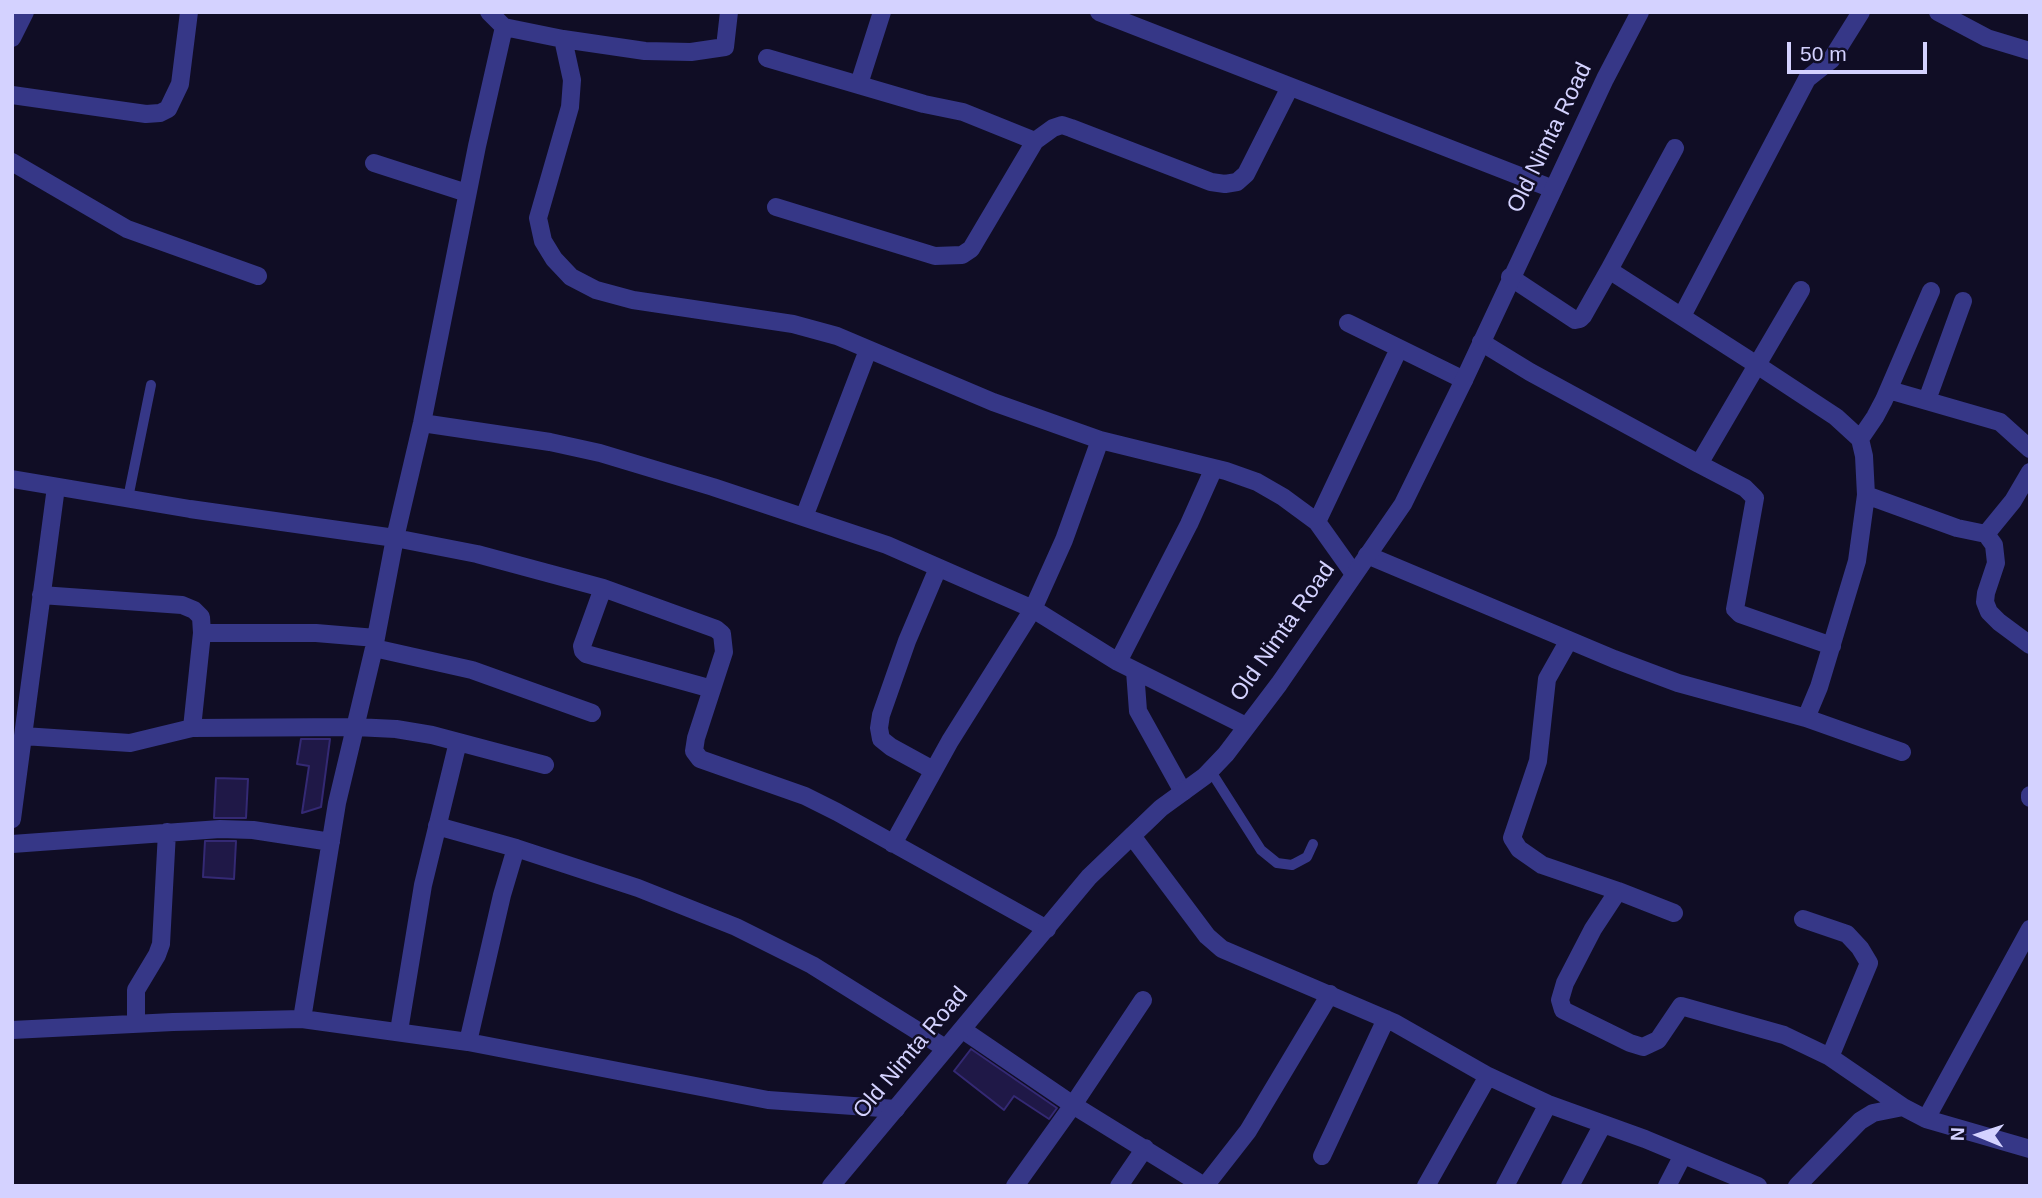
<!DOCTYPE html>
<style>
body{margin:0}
#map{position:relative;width:2042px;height:1198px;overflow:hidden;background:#100d25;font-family:Helvetica,sans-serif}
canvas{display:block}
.frame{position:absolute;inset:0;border:14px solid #d4d2ff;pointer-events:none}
.north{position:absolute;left:1944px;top:1100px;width:70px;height:70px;-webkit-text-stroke:5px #100d25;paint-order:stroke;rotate:272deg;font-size:19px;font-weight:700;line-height:28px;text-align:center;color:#d4d2ff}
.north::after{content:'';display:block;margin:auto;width:24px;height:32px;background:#d4d2ff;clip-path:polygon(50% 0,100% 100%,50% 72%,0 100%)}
.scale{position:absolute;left:1787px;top:42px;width:140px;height:32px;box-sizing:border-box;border:4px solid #d4d2ff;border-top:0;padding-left:9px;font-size:21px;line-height:24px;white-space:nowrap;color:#d4d2ff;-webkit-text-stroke:5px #100d25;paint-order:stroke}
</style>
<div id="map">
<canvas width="2042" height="1198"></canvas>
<div class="frame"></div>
<div class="north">N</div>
<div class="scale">50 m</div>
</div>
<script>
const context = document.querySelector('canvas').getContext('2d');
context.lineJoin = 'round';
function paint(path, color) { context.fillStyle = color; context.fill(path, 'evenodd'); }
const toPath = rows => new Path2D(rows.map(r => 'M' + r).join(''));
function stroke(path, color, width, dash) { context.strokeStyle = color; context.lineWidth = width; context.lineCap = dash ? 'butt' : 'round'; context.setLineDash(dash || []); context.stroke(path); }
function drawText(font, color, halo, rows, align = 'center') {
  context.font = font + ' Helvetica,sans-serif'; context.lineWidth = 5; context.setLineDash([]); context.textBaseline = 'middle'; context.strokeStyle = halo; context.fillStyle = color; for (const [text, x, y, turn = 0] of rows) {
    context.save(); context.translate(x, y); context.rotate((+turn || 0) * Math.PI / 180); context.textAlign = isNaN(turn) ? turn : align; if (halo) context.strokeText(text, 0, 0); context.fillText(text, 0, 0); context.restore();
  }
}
const building = toPath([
 [301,739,330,739,321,807,302,813,309,766,297,764,301,739],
 [216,778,248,779,246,818,214,818,216,778],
 [205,841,236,841,234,879,203,877,205,841],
 [971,1049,1057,1108,1049,1119,1014,1096,1004,1110,954,1071,971,1049]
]);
const service = toPath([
 [128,498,151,385],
 [1210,770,1261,850,1277,863,1292,865,1307,857,1313,844]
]);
const minor = toPath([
 [489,12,504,27,563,39,572,80,570,107,538,218,543,241,554,259,571,277,596,290,633,300,793,324,837,336,993,402,1100,440,1226,471,1257,482,1283,497,1317,522,1354,574],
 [1099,12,1553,189],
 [12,38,25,12],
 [563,39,645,51,691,52,725,47,729,12],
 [767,58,924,104,963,112,1035,141],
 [859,84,882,12],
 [12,95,146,114,160,113,168,109,180,84,189,12],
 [12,162,127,229,258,276],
 [374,163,467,193],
 [776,207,935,256,962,255,971,249,1035,141,1053,128,1062,125,1071,128,1211,182,1225,184,1237,182,1246,174,1290,87],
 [1609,270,1675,148],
 [1510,277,1575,320,1580,319,1583,316,1609,270,1757,365,1801,290],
 [1682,316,1807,79,1831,60,1861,12],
 [1348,323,1464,380],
 [1481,342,1530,372,1699,464,1757,365,1836,417,1860,439,1864,456,1866,495,1957,528,1986,534,1994,545,1996,563,1986,593,1985,602,1989,612,1999,622,2030,645],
 [1889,390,2000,422,2030,449],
 [1927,400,1963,301],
 [422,423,550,442,600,453,713,487,887,545,1033,609,1118,662,1246,726],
 [1860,439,1875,417,1884,400,1931,291],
 [1699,464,1745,488,1755,498,1735,609,1740,614,1832,646],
 [12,479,190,509,395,538,477,554,603,588,716,629,722,634,724,652,696,738,694,751,700,759,805,796,837,812,1047,929],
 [804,517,868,350],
 [1317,522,1395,357],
 [1986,534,2013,501,2030,472],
 [1367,555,1614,659,1678,683,1806,718,1902,752],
 [603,588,582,646,583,651,586,654,712,689],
 [41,595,182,605,194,610,201,617,202,633],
 [376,638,316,633,202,633,192,728,355,727,396,729,432,735,545,765],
 [1569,640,1547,679,1538,761,1512,838,1519,849,1542,865,1618,891,1674,913],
 [374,648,472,670,592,713],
 [1118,662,1189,524,1214,468],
 [1135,671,1138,711,1183,792],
 [1806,718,1819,687,1857,561,1866,495],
 [23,736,130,743,192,728],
 [933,770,891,747,881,739,879,728,881,715,907,641,938,568],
 [2030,795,2030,798],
 [12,819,56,487],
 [437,826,516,848,638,888,736,927,812,965,945,1048],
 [1132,836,1207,936,1222,949,1395,1023,1488,1076,1548,1104,1645,1139,1758,1186],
 [12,844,220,829,253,830,331,842],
 [893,844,950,741,1033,609,1064,540,1100,440],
 [1618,891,1593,929,1565,983,1560,1000,1563,1010,1630,1043,1643,1047,1658,1040,1681,1006,1784,1035,1830,1057,1903,1107],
 [1803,919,1847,934,1860,948,1869,963,1830,1057],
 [302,1019,337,803,374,648,395,538,422,423,477,146,504,27],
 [136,1024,136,990,157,955,161,944,167,832],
 [12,1030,173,1022,302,1019,468,1042,768,1100,896,1109],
 [963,1030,1073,1105,1204,1186],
 [399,1031,423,885,458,742],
 [468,1042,502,895,516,848],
 [1926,1119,2030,1149],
 [1322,1156,1386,1019],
 [1015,1186,1073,1105,1143,1000],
 [1119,1186,1145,1148],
 [1205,1186,1248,1131,1330,994],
 [1426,1186,1488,1076],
 [1505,1186,1548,1104],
 [1570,1186,1603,1124],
 [1667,1186,1683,1155],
 [1797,1186,1860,1121,1873,1113,1903,1107,1926,1119,2030,929]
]);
const tertiary = toPath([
 [1938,12,1987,38,2030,51],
 [831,1186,1089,877,1161,808,1205,776,1226,754,1279,684,1403,504,1464,380,1605,79,1640,12]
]);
const streetNames = [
 ["Old Nimta Road",1550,138,-64],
 ["Old Nimta Road",1283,632,-55],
 ["Old Nimta Road",911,1053,-50]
];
paint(building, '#1f1847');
stroke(building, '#342974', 2);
stroke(service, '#363787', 10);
stroke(minor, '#363787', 18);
stroke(tertiary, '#363787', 18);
drawText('23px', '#d4d2ff', '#100d25', streetNames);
</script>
